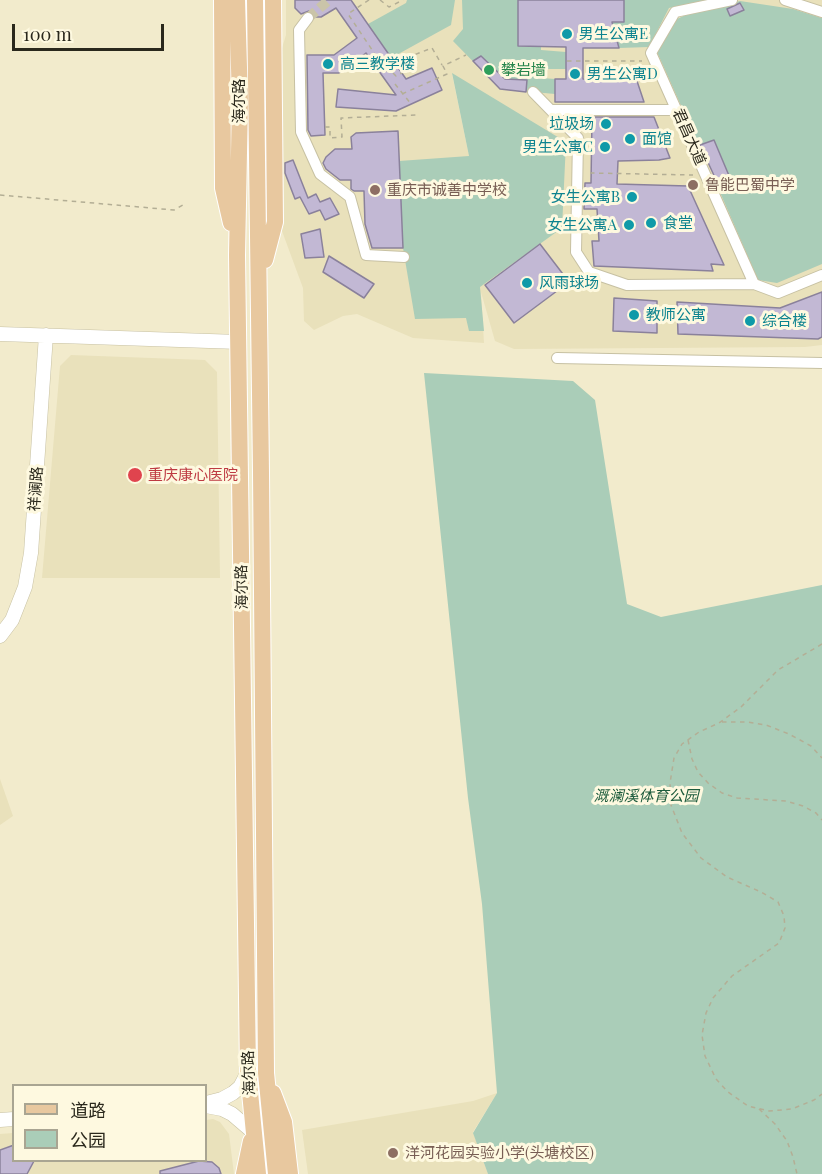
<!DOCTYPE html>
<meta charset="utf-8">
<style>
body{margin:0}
#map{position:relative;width:822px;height:1174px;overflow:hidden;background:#f2ebcc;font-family:"Playfair Display","Noto Sans SC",serif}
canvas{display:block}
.legend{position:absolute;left:12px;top:1084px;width:195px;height:78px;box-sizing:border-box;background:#fef9e0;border:2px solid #a9a592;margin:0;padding:8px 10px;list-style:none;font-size:18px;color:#2a281c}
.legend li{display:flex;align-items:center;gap:12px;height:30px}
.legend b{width:30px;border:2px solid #a9a592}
.scale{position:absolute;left:12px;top:24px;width:152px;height:27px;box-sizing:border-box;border:3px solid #2a281c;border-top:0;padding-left:8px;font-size:18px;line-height:21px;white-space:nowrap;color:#2a281c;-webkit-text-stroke:4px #fef9e0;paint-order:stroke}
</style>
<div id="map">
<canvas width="822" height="1174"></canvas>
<ul class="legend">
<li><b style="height:8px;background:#e8c89f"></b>道路</li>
<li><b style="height:16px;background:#aacdb8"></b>公园</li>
</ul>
<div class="scale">100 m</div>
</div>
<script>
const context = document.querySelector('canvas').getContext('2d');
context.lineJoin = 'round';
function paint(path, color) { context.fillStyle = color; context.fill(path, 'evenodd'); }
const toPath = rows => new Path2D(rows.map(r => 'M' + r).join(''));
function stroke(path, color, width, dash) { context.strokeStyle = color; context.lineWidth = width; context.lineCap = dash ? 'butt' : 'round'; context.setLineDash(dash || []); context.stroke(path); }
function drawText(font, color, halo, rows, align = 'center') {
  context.font = font + ' "Playfair Display","Noto Sans SC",serif'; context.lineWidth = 6; context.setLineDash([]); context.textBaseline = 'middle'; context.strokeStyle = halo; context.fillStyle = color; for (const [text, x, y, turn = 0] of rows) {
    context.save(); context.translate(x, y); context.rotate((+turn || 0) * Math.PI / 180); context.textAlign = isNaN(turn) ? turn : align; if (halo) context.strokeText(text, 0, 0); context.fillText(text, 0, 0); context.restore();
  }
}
const built = toPath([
 [286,0,822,0,822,345,805,347,514,349,495,341,481,292,484,343,413,338,357,314,343,316,314,330,304,321,303,288,279,223,278,61,286,35],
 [452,74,562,228,469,156],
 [71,355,205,360,217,372,220,578,42,578,60,366],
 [0,779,13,816,0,825],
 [497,1093,473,1132,488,1174,308,1174,302,1130,473,1101],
 [213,1119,220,1122,229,1134,234,1174,0,1174,0,1134,13,1133,14,1160,206,1160,206,1120]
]);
const green = toPath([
 [407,0,455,0,451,25,391,58,368,24,406,3],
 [462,0,518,0,519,46,541,47,541,50,566,52,567,69,541,69,542,78,555,79,555,94,500,89,453,41,463,29],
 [624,0,706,0,669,8,649,47,619,48,612,22,624,22],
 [740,1,793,9,822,18,822,264,777,283,758,280,716,183,730,178,714,141,699,146,657,52,677,19,692,12],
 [452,73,566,142,562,228,480,287,484,331,469,331,466,318,415,319,403,248,399,161,469,156],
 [424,373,573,381,595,400,627,604,661,617,822,585,822,1174,488,1174,473,1133,497,1093,482,904,468,798]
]);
const building = toPath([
 [295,0,351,0,406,79,432,68,442,90,396,111,336,107,338,89,396,95,366,53,339,73,323,73,325,135,311,136,308,130,307,55,334,55,357,38,336,8,321,17,315,17,309,11,301,14,295,8,295,0],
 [518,0,624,0,624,22,612,22,619,48,583,48,583,79,637,81,644,102,555,102,555,79,566,79,566,47,518,46,518,0],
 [740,3,744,10,730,16,727,9,740,3],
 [481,56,505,79,527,80,526,92,500,89,473,61,481,56],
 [592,117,654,117,670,158,659,160,618,161,617,184,688,186,724,265,711,264,713,271,594,266,592,241,599,241,597,209,584,209,585,183,591,183,592,117],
 [398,131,403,248,372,248,365,224,364,191,354,191,351,189,351,180,340,180,326,169,323,163,326,157,335,149,352,149,351,137,356,133,398,131],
 [714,140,730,178,717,182,700,145,714,140],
 [293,160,308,198,316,194,320,202,330,198,339,214,325,220,320,210,309,214,300,197,295,199,285,173,285,163,293,160],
 [320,229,324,257,305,258,301,234,320,229],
 [540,244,569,282,514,323,485,285,540,244],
 [329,256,374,284,364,298,323,272,329,256],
 [822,292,822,337,818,339,678,334,677,302,780,308,822,292],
 [614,298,657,301,657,333,613,331,614,298],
 [14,1145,14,1161,34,1161,27,1174,0,1174,0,1150,14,1145],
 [199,1161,212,1162,219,1168,221,1174,160,1174,160,1171,199,1161]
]);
const minorTunnel = toPath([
 [308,18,329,0]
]);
const path = toPath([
 [369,0,348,14,389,75],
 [380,0,389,7,403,0],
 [567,61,642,61],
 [393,73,396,76,413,67,406,58,432,48,442,65],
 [395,84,411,104],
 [402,94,447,74,443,66,466,55],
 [325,127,330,127,330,138,342,137,341,118,416,115],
 [590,173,693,175],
 [0,195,174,210,183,205],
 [822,644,778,670,741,707,719,723,699,732,682,744,674,758,670,783,671,805,682,833,701,858,727,877,761,892,778,902,784,916,785,928,779,943,732,976,713,998,706,1013,702,1035,705,1056,716,1079,728,1092,748,1106,769,1111,792,1109,814,1100,822,1094],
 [722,722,747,722,766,725,789,734,811,746,822,758],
 [688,740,692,759,698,772,708,783,722,793,737,798,786,801,803,806,816,813,822,820],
 [759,1109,775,1124,787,1141,793,1157,797,1174]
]);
const minor = toPath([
 [732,0,675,12,651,53,754,284,778,293,822,275],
 [785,0,822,12],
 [308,18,299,30,301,132,320,174,350,197,366,255,404,257],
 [533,92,578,138,576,252,589,272,627,285,754,284],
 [551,110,677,110],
 [557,358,822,363]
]);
const tertiary = toPath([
 [0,334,239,342],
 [0,636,12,620,25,587,31,553,46,335],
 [206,1103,222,1099,233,1093,240,1087,248,1072],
 [206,1106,222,1109,232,1114,253,1132],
 [0,1120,14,1119]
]);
const primary = toPath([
 [222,0,223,188,231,223],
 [237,0,240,101,237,255,248,1072,258,1174],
 [255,0,261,472,266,1073,276,1174],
 [265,260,275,222,273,0],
 [273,1093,284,1122,290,1174],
 [244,1174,251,1141]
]);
const markers = [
 [567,34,6,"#0f9aa8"],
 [328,64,6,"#0f9aa8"],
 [489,70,6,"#2e9e5b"],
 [575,74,6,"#0f9aa8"],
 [606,124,6,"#0f9aa8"],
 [630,139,6,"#0f9aa8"],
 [605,147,6,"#0f9aa8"],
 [693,185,6,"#8d6e63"],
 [375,190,6,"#8d6e63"],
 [632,197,6,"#0f9aa8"],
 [651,223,6,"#0f9aa8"],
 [629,225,6,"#0f9aa8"],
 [527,283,6,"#0f9aa8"],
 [634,315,6,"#0f9aa8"],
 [750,321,6,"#0f9aa8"],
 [135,475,8,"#e0444e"],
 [393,1153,6,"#8d6e63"]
];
const cultureNames = [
 ["男生公寓E",579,34],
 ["高三教学楼",340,64],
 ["男生公寓D",587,74],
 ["垃圾场",594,124,"right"],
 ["面馆",642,139],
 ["男生公寓C",593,147,"right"],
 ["女生公寓B",620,197,"right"],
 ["食堂",663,223],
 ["女生公寓A",617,225,"right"],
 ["风雨球场",539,283],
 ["教师公寓",646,315],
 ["综合楼",762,321]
];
const leisureNames = [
 ["攀岩墙",501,70]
];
const streetNames = [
 ["海尔路",239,101,-90],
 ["君昌大道",689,137,66],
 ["祥澜路",36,489,-86],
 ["海尔路",242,587,-91],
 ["海尔路",249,1073,-92]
];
const educationNames = [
 ["鲁能巴蜀中学",705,185],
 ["重庆市诚善中学校",387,190],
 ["洋河花园实验小学(头塘校区)",405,1153]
];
const healthNames = [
 ["重庆康心医院",148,475]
];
const parkNames = [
 ["溉澜溪体育公园",646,796]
];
paint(built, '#e9e1bb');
paint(green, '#aacdb8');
paint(building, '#c2b8d4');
stroke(building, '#8a819b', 1.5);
stroke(minorTunnel, '#cac4a9', 10, [10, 5]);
stroke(minor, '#c7c1a3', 12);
stroke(tertiary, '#c7c1a3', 15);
stroke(primary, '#fff', 18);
stroke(path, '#b3ae95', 1.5, [4.5, 4.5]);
stroke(minor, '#fff', 10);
stroke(tertiary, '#fff', 14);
stroke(primary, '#e8c89f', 16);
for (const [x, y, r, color] of markers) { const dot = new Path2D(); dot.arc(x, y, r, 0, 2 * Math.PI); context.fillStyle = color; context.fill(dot); stroke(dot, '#fef9e0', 2); }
drawText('15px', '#0d838f', '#fef9e0', cultureNames, 'left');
drawText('15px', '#27864d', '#fef9e0', leisureNames, 'left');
drawText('15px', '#2a281c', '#fef9e0', streetNames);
drawText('15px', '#785e54', '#fef9e0', educationNames, 'left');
drawText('15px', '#be3a42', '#fef9e0', healthNames, 'left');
drawText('italic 15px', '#1c5b3c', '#fef9e0', parkNames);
</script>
